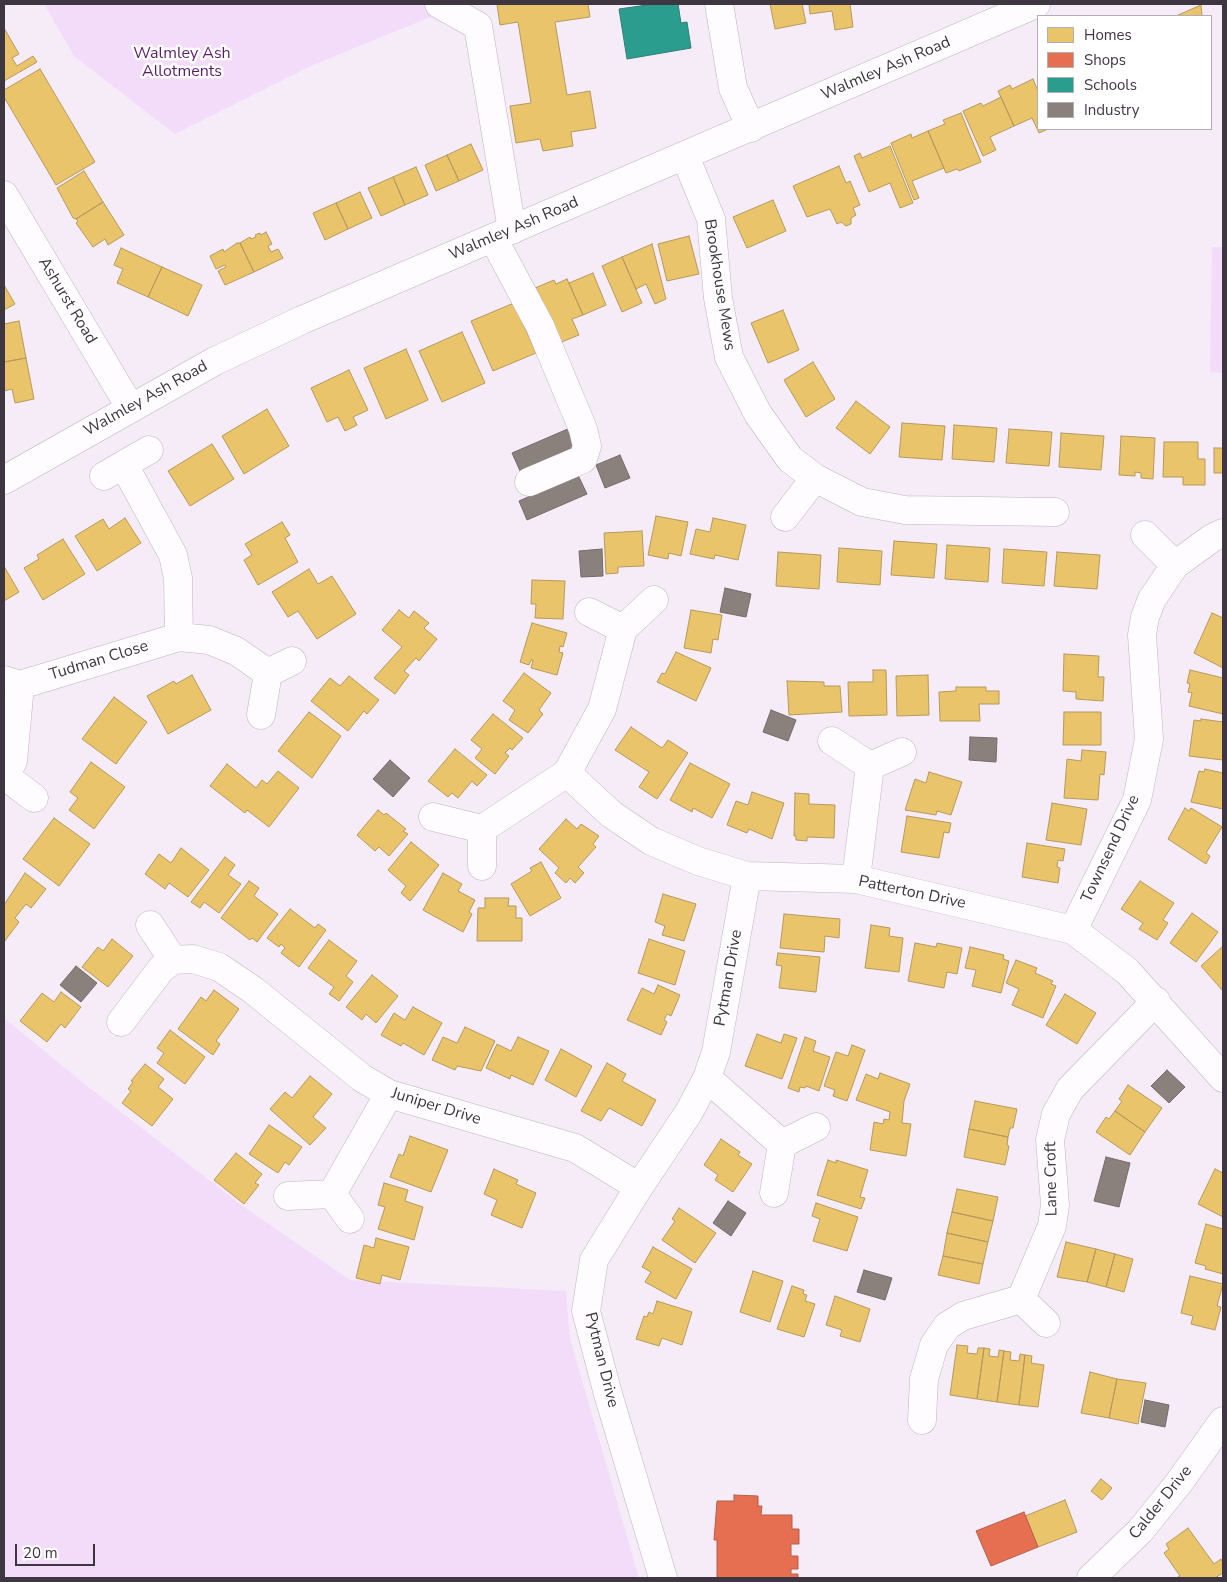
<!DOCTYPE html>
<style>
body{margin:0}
#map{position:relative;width:1227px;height:1582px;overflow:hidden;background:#f5ecf7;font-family:"Nunito Sans",sans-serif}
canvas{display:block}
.frame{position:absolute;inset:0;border:5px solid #3e3640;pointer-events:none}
.legend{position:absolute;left:1037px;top:15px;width:175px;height:115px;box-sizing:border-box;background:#fff;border:1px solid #b2afb3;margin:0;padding:6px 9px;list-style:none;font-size:15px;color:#3e3640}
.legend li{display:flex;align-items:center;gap:10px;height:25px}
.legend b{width:25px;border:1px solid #b2afb3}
.scale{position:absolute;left:15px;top:1544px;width:80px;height:22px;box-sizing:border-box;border:2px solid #3e3640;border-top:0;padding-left:6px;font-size:15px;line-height:18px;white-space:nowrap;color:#3e3640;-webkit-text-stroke:4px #fff;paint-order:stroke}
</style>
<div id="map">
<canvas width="1227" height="1582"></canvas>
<div class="frame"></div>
<ul class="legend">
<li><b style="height:14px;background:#e9c46a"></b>Homes</li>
<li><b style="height:14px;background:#e76f51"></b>Shops</li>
<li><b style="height:14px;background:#2a9d8f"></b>Schools</li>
<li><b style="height:14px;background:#8a817c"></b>Industry</li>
</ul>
<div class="scale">20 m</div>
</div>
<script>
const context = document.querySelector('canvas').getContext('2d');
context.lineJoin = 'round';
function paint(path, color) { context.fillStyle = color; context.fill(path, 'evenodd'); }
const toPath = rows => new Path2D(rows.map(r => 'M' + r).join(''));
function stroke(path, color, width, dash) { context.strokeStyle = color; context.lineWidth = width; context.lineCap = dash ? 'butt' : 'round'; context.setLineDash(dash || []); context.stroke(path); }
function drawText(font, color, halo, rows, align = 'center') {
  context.font = font + ' "Nunito Sans",sans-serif'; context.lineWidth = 5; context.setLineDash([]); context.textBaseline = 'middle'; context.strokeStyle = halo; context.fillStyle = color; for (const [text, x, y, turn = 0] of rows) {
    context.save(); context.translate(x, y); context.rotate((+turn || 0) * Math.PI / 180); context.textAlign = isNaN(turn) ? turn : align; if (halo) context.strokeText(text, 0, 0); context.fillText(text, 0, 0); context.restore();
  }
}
const green = toPath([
 [44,4,462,4,313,65,175,134,74,56],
 [1212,247,1223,247,1223,373,1210,372],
 [4,1018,82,1082,244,1207,350,1280,566,1291,570,1339,639,1578,4,1578]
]);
const homes = toPath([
 [497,4,588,4,590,17,555,22,567,95,590,91,596,128,571,132,573,146,543,151,540,139,516,143,510,106,531,103,518,22,500,25,497,4],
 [770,4,802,4,806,23,775,29,770,4],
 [809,4,850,4,853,27,835,30,832,11,810,14,809,4],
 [1201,5,1202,16,1176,16,1201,5],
 [4,28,19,54,12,58,17,66,33,56,37,62,4,81,4,28],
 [40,69,95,162,56,185,4,97,4,90,40,69],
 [1033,79,1038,91,1038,129,1048,129,1039,133,1032,118,1014,126,998,91,1010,85,1012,89,1033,79],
 [1001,97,1014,126,990,137,996,150,983,156,963,111,981,103,983,106,1001,97],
 [961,113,981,162,959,171,957,169,946,173,928,131,945,124,943,120,961,113],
 [928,131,944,168,912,181,919,198,914,200,891,143,911,134,912,138,928,131],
 [471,144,483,170,459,181,447,155,471,144],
 [890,146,913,203,900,208,890,183,869,192,854,156,860,153,862,158,890,146],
 [447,155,459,181,436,191,425,165,447,155],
 [839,166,846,183,850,181,860,205,853,208,856,215,851,218,851,224,846,226,841,222,837,224,830,209,807,217,793,186,839,166],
 [416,167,428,195,405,205,393,177,416,167],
 [84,171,103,202,76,219,73,218,57,188,84,171],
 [393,177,405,205,381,216,368,188,393,177],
 [360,192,372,218,348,229,336,203,360,192],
 [773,200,786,231,747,248,733,217,773,200],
 [103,202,124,235,108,245,105,239,93,247,76,223,78,221,76,219,103,202],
 [336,203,348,229,325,240,313,213,336,203],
 [266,232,272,244,268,246,271,252,278,249,283,258,254,272,240,243,250,237,251,239,256,237,255,235,260,233,261,235,266,232],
 [689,236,699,274,667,281,658,244,689,236],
 [237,243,240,243,254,272,225,285,218,271,226,267,225,265,216,269,210,256,223,249,224,252,237,243],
 [652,244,666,299,655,304,646,284,636,289,622,257,652,244],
 [121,248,162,267,148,297,117,283,123,269,114,265,121,248],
 [622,257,642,303,622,312,602,266,622,257],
 [162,267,202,285,188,316,148,297,162,267],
 [593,273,606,305,583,315,569,283,593,273],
 [567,279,583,315,572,319,579,335,559,343,535,288,554,280,556,284,567,279],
 [4,285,15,304,4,310,4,285],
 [514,303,536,353,493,371,471,321,514,303],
 [783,310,799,350,768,363,751,323,783,310],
 [19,321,26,358,4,362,4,324,19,321],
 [462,332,485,383,442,402,419,351,462,332],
 [406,349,428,400,386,419,364,368,406,349],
 [26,358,34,399,15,403,12,389,4,391,4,362,26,358],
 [813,362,835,399,806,417,784,380,813,362],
 [349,370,368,410,353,417,357,425,345,431,338,417,327,422,311,388,349,370],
 [856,401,890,427,870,454,836,428,856,401],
 [267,409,289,446,244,474,222,436,267,409],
 [902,423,945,426,942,460,899,457,902,423],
 [954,425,997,428,994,462,952,459,954,425],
 [1009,429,1052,432,1049,466,1006,463,1009,429],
 [1061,433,1104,436,1101,470,1059,467,1061,433],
 [1121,436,1155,438,1153,479,1141,478,1141,473,1135,472,1135,476,1119,475,1121,436],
 [1164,442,1198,442,1198,459,1205,459,1205,485,1183,485,1183,477,1163,477,1164,442],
 [212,444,234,479,190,506,168,471,212,444],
 [1214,448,1223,448,1223,473,1214,473,1214,448],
 [656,516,688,522,681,556,669,553,668,559,648,555,656,516],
 [125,518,141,543,97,571,75,536,103,519,109,529,125,518],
 [713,518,746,525,738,560,715,555,714,559,690,554,696,529,710,532,713,518],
 [282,522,290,535,285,538,298,562,258,585,244,560,252,555,245,544,282,522],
 [642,531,644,566,618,567,618,573,606,574,604,533,642,531],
 [63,539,85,574,43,600,24,568,39,559,37,555,63,539],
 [894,541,937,544,934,578,891,575,894,541],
 [947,545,990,548,988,582,945,579,947,545],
 [839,548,882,551,880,585,837,582,839,548],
 [1004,549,1047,552,1044,586,1002,583,1004,549],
 [778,552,821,555,819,589,776,586,778,552],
 [1057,552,1100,555,1097,589,1054,586,1057,552],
 [5,568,19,592,4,601,4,569,5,568],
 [309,569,318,584,332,576,356,614,317,639,298,611,288,617,272,592,309,569],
 [532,580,565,581,563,619,535,618,536,604,531,604,532,580],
 [399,610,409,618,414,611,429,623,424,628,437,639,419,661,416,658,404,671,409,675,395,694,374,678,402,647,382,630,399,610],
 [691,610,722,615,718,640,713,639,711,653,684,648,691,610],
 [1212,613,1223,618,1223,668,1194,653,1212,613],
 [532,623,567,633,563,647,560,646,559,652,563,653,557,675,531,668,533,660,531,660,529,665,520,662,532,623],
 [676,652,711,668,696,701,657,682,662,673,665,674,676,652],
 [1064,654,1099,656,1098,677,1104,677,1103,701,1076,699,1076,692,1063,691,1064,654],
 [873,670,886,670,887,715,849,716,848,682,873,682,873,670],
 [1190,670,1223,678,1223,714,1189,706,1192,693,1188,692,1190,684,1187,683,1190,670],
 [524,673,551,693,539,710,543,714,528,733,509,720,515,710,503,701,524,673],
 [192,675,211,710,168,734,147,696,174,681,176,684,192,675],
 [928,675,929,715,897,716,896,676,928,675],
 [349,676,379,700,367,714,364,711,348,731,311,701,330,678,340,686,349,676],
 [787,681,824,682,824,686,840,686,842,712,789,715,787,681],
 [956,687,986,687,986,691,999,691,999,704,979,704,980,721,940,721,939,692,956,691,956,687],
 [114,697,147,722,116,764,82,739,114,697],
 [309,712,341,736,312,778,278,751,309,712],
 [1064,712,1101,712,1101,745,1063,745,1064,712],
 [493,714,523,738,512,750,510,748,505,753,509,756,495,774,475,758,482,749,471,740,493,714],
 [1201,719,1223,722,1223,760,1189,756,1194,720,1201,721,1201,719],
 [631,727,662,748,668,740,688,753,657,799,639,787,649,772,615,750,631,727],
 [455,749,487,775,477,786,472,781,458,798,452,793,448,797,428,781,455,749],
 [1082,750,1106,752,1104,775,1100,774,1098,800,1064,798,1067,759,1081,761,1082,750],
 [91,762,125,787,94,829,69,810,78,798,70,792,91,762],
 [690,763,730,784,712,818,693,808,692,812,670,800,690,763],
 [227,764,256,788,262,780,267,784,278,771,299,788,269,827,247,810,245,813,210,786,227,764],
 [1205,769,1223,773,1223,809,1191,802,1199,771,1204,772,1205,769],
 [929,772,962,782,951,815,937,811,936,815,905,810,915,779,926,783,929,772],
 [752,792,784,803,772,839,749,829,747,833,727,825,736,801,748,805,752,792],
 [795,793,809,794,809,804,835,805,834,838,807,837,807,841,796,840,796,836,794,836,795,793],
 [1052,803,1087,809,1081,845,1046,840,1052,803],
 [1185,808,1189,811,1191,808,1222,827,1206,853,1210,856,1206,864,1168,839,1185,808],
 [378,810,384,815,386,813,406,829,403,831,408,834,389,856,379,847,375,851,357,835,378,810],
 [907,816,951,823,949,833,944,832,939,858,901,852,907,816],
 [54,818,90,844,59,886,23,859,54,818],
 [566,819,577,829,581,824,599,836,593,844,596,847,578,867,584,873,575,883,570,878,566,883,555,873,559,868,539,849,566,819],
 [411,842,439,865,410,901,401,893,406,886,388,870,411,842],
 [1027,843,1065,849,1063,861,1058,860,1057,867,1060,868,1058,883,1022,877,1027,843],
 [181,848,209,870,188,897,169,883,165,889,145,874,159,854,171,863,181,848],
 [225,857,235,865,228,875,241,884,219,913,204,902,200,908,191,902,225,857],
 [541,862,561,898,530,916,511,884,532,871,530,868,541,862],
 [25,873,46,889,31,908,26,904,15,918,19,922,4,942,4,905,25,873],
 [443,873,462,884,458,891,475,900,469,912,472,914,463,932,423,910,443,873],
 [249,881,259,888,254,896,278,914,257,942,252,938,250,940,221,918,249,881],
 [1140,881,1174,903,1163,920,1168,923,1157,940,1139,929,1143,923,1121,909,1140,881],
 [663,894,696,904,684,941,662,935,665,926,655,922,663,894],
 [485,898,509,898,508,906,516,906,516,918,522,918,522,941,477,941,478,908,485,908,485,898],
 [290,909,315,928,318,924,326,930,299,967,281,953,285,948,281,944,279,947,267,938,290,909],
 [1192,913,1218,932,1196,962,1170,943,1192,913],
 [784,914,840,919,839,938,825,936,824,952,780,948,784,914],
 [871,925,890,928,889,936,903,938,899,972,865,968,871,925],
 [112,939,133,956,108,987,82,967,98,947,103,951,112,939],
 [649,939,685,951,675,985,638,973,649,939],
 [329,940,357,961,346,976,353,982,339,1001,329,994,334,987,308,968,329,940],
 [915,943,936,947,937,943,962,948,957,974,947,972,944,988,908,981,915,943],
 [1223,946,1223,991,1201,966,1223,946],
 [970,947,1004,955,1003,959,1009,961,1001,993,972,986,976,970,965,968,970,947],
 [778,953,820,957,816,992,779,988,782,966,776,965,778,953],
 [1016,960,1037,968,1035,973,1053,981,1051,984,1056,986,1043,1018,1012,1005,1019,989,1006,983,1016,960],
 [372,975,398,996,376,1023,366,1014,362,1020,346,1007,372,975],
 [658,985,680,995,671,1016,667,1014,664,1020,667,1022,661,1035,627,1020,642,988,654,994,658,985],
 [214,990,239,1009,216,1041,220,1044,213,1055,178,1029,201,997,206,1001,214,990],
 [61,992,81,1007,65,1028,61,1024,47,1042,20,1021,42,993,54,1002,61,992],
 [1065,994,1096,1013,1077,1044,1046,1025,1065,994],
 [413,1007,442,1023,424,1055,403,1043,401,1046,381,1035,394,1013,405,1020,413,1007],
 [465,1027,495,1041,481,1071,457,1066,455,1070,432,1060,443,1037,457,1043,465,1027],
 [170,1030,205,1057,185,1084,157,1063,164,1053,157,1048,170,1030],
 [757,1034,781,1043,784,1034,797,1038,782,1079,745,1066,757,1034],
 [518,1037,549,1051,533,1085,511,1075,510,1079,486,1068,497,1044,511,1051,518,1037],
 [805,1037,816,1041,813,1051,830,1057,819,1091,806,1086,805,1088,800,1087,799,1092,788,1088,805,1037],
 [852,1045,865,1050,847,1101,833,1096,835,1090,824,1086,836,1052,848,1056,852,1045],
 [561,1049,592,1066,576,1097,545,1080,561,1049],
 [607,1063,626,1074,622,1081,656,1100,642,1126,609,1108,601,1121,581,1111,607,1063],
 [145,1064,164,1079,158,1087,173,1099,152,1126,122,1103,131,1091,128,1089,133,1082,131,1081,145,1064],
 [880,1073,910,1084,904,1101,902,1123,911,1124,906,1156,870,1150,874,1122,883,1124,884,1119,889,1120,890,1112,856,1100,866,1074,878,1079,880,1073],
 [310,1076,332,1094,313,1117,326,1128,310,1145,270,1109,285,1092,292,1098,310,1076],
 [1128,1085,1162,1108,1145,1132,1115,1111,1122,1101,1119,1099,1128,1085],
 [975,1101,1017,1109,1013,1128,1010,1128,1008,1137,969,1129,975,1101],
 [1115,1111,1145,1132,1130,1155,1096,1132,1106,1117,1109,1119,1115,1111],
 [269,1125,302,1147,289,1165,285,1162,278,1173,249,1154,269,1125],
 [969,1129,1008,1137,1007,1145,1009,1146,1005,1165,964,1157,969,1129],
 [410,1136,448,1150,431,1192,390,1177,399,1154,403,1156,410,1136],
 [721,1139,740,1152,738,1155,752,1164,733,1192,715,1180,718,1175,704,1165,721,1139],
 [236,1153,262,1174,255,1183,259,1185,244,1204,214,1180,236,1153],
 [828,1160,836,1163,836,1160,868,1170,860,1197,865,1198,861,1209,817,1195,828,1160],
 [494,1169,518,1180,516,1184,536,1193,522,1228,491,1215,497,1200,484,1194,494,1169],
 [1215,1169,1223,1173,1223,1217,1198,1204,1215,1169],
 [384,1183,408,1190,405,1201,423,1207,414,1240,378,1229,385,1207,378,1205,384,1183],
 [957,1189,998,1197,993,1221,952,1212,957,1189],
 [816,1203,858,1217,847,1251,813,1241,820,1219,812,1216,816,1203],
 [679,1208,716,1233,695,1263,662,1240,675,1221,672,1219,679,1208],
 [952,1212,993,1221,988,1242,947,1233,952,1212],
 [1206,1224,1223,1229,1223,1274,1205,1269,1206,1266,1195,1263,1206,1224],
 [947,1233,988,1242,983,1264,943,1256,947,1233],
 [376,1238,409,1247,400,1280,382,1275,380,1284,356,1278,364,1245,374,1248,376,1238],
 [1066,1242,1096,1249,1087,1282,1057,1277,1066,1242],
 [653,1247,692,1269,676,1299,645,1282,651,1272,642,1267,653,1247],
 [1096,1249,1115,1254,1106,1287,1087,1282,1096,1249],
 [1115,1254,1133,1259,1124,1292,1106,1287,1115,1254],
 [943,1256,983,1264,979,1284,938,1275,943,1256],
 [753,1271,783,1281,770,1322,740,1312,753,1271],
 [1190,1276,1223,1284,1217,1306,1221,1307,1215,1330,1191,1324,1193,1316,1181,1313,1190,1276],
 [792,1286,804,1290,803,1294,807,1295,805,1301,815,1304,804,1337,777,1329,792,1286],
 [835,1296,870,1309,860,1342,840,1336,842,1330,826,1325,835,1296],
 [657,1301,692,1312,682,1345,662,1338,659,1346,636,1339,644,1316,647,1317,649,1312,653,1314,657,1301],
 [957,1345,968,1346,967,1353,977,1354,978,1348,984,1348,977,1399,950,1395,957,1345],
 [984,1348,990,1349,989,1356,998,1357,999,1350,1004,1351,997,1402,977,1399,984,1348],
 [1004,1351,1011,1352,1010,1360,1019,1361,1020,1354,1025,1355,1019,1405,997,1402,1004,1351],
 [1025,1355,1032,1356,1031,1363,1044,1365,1038,1407,1019,1405,1025,1355],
 [1090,1372,1117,1379,1109,1418,1081,1413,1090,1372],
 [1117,1379,1146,1383,1138,1424,1109,1418,1117,1379],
 [1101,1479,1112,1488,1102,1500,1091,1491,1101,1479],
 [1065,1500,1077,1532,1038,1547,1025,1516,1065,1500],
 [1188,1528,1214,1564,1221,1559,1223,1563,1223,1573,1215,1578,1176,1578,1180,1576,1164,1553,1169,1549,1166,1544,1188,1528]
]);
const shops = toPath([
 [734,1495,758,1496,758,1506,762,1506,761,1515,792,1515,792,1529,799,1529,799,1544,791,1544,791,1556,798,1556,798,1569,791,1569,791,1574,798,1574,798,1578,717,1578,717,1540,714,1540,717,1501,734,1501,734,1495],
 [1024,1512,1038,1547,991,1566,976,1531,1024,1512]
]);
const schools = toPath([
 [654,4,678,4,681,23,687,22,691,48,627,59,619,9,654,4]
]);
const industry = toPath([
 [570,428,579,447,521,473,512,453,570,428],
 [620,455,630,478,605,488,596,465,620,455],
 [578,475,587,494,527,520,519,501,578,475],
 [602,549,603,576,581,577,579,551,602,549],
 [725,588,751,594,746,617,720,612,725,588],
 [771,710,796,720,788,741,763,732,771,710],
 [970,737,997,738,996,762,969,760,970,737],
 [390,760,410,778,393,797,373,779,390,760],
 [76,966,97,983,81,1002,60,985,76,966],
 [1167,1070,1185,1087,1169,1103,1151,1086,1167,1070],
 [1106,1157,1130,1163,1119,1207,1094,1201,1106,1157],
 [728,1201,746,1213,731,1236,713,1223,728,1201],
 [864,1270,892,1278,885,1300,857,1292,864,1270],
 [1145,1400,1169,1405,1165,1427,1141,1422,1145,1400]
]);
const minor = toPath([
 [439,4,478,26,512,230],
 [719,4,733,88,751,128],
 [685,156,711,219,718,298,729,357,758,414,790,459,815,478,862,502,905,510,1055,512],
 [4,195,130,407],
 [493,238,540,326,583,429,587,446,583,459,529,482],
 [124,465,173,555,178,578,179,637],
 [104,476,149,450],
 [4,480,215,361,302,320,1036,4],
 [785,517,815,478],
 [1145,535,1175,565],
 [589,612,623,629,654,600],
 [4,680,20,685,179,637,209,640,236,651,268,673],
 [261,715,268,673,292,661],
 [832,741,870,766,902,752],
 [567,773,611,814,651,841,698,861,747,876,856,879,1073,930,1127,971,1223,1078],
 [5,776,34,798],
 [4,778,13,761,20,685],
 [433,817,482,829,482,866],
 [482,829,567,773,602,709,623,629],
 [856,879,870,766],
 [150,925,173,960],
 [1073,930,1137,800,1149,739,1142,635,1145,617,1152,599,1175,565,1212,538,1223,533],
 [121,1022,161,969,173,960,193,959,219,967,253,990,362,1078,389,1094,575,1148,639,1187],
 [707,1078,782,1144],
 [774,1193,782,1144,816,1127],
 [332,1194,389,1094],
 [288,1196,332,1194,350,1219],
 [1021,1299,1052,1226,1055,1205,1050,1140,1056,1114,1070,1089,1156,1001],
 [922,1420,924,1379,934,1345,947,1326,963,1316,1021,1299,1046,1323],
 [663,1578,608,1394,586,1311,594,1260,639,1187,689,1112,707,1078,716,1052,747,876],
 [1091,1578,1140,1531,1178,1484,1223,1421]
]);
const parkNames = [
 ["Walmley Ash",182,54],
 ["Allotments",182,72]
];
const streetNames = [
 ["Walmley Ash Road",886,69,-23],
 ["Walmley Ash Road",514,229,-23],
 ["Brookhouse Mews",719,285,81],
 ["Ashurst Road",67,301,59],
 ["Walmley Ash Road",146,399,-29],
 ["Tudman Close",99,661,-17],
 ["Townsend Drive",1111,849,-65],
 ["Patterton Drive",912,893,12],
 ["Pytman Drive",729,978,-80],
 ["Juniper Drive",436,1107,17],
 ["Lane Croft",1052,1179,-91],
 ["Pytman Drive",601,1360,76],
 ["Calder Drive",1161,1503,-51]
];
paint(green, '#f2dcf9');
paint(homes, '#e9c46a');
stroke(homes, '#b6995d', 1);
paint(shops, '#e76f51');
stroke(shops, '#b45e4c', 1);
paint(schools, '#2a9d8f');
stroke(schools, '#307e77', 1);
paint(industry, '#8a817c');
stroke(industry, '#736a6a', 1);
stroke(minor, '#bcb5be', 29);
stroke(minor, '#fefcfe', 28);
drawText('16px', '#5c1c6b', '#fff', parkNames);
drawText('16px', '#3e3640', '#fff', streetNames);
</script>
